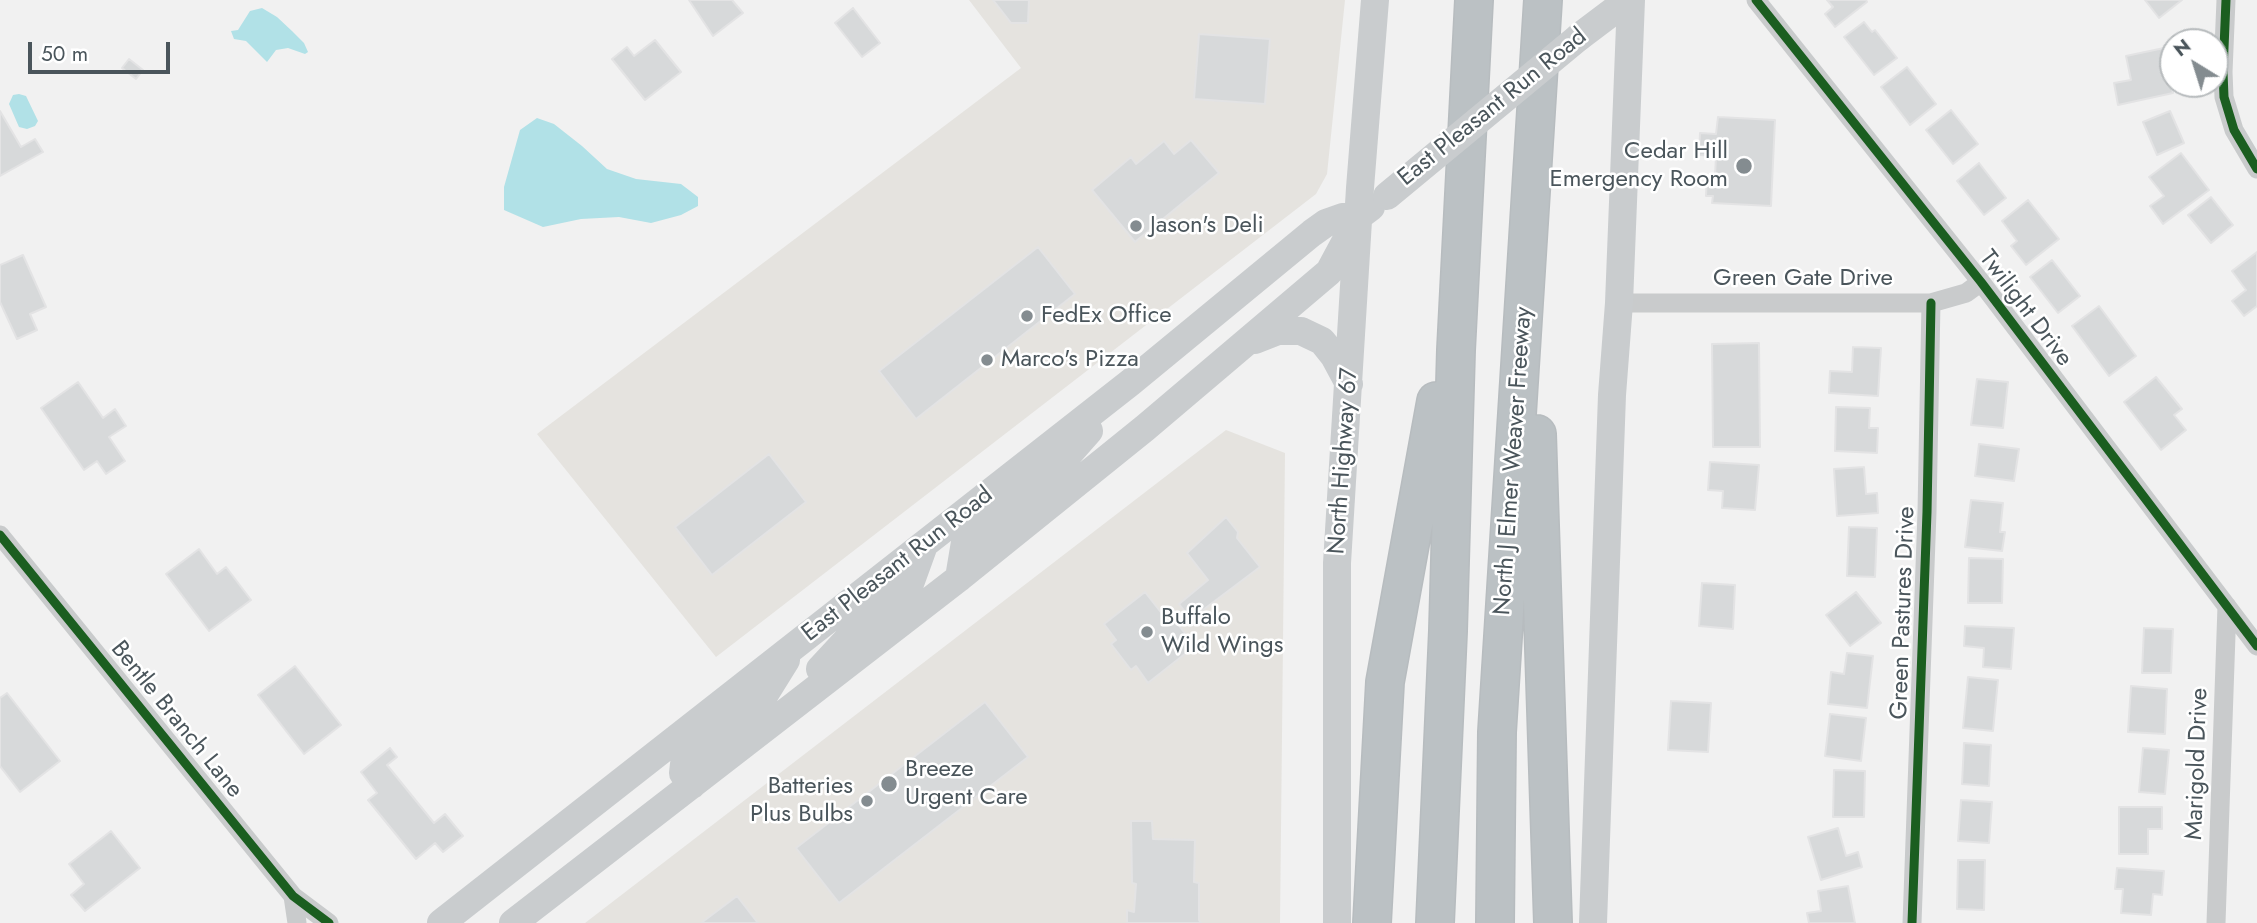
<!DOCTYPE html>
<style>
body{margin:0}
#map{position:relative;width:2257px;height:923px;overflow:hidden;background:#f1f1f1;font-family:Jost,sans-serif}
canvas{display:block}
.north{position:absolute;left:2159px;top:28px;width:70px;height:70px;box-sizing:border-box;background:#fff;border:2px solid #b7bbbd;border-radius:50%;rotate:322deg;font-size:19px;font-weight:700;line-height:28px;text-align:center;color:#4a555b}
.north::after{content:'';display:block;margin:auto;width:24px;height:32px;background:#848c90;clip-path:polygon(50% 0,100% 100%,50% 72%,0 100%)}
.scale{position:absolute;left:28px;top:42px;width:142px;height:32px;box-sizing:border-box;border:4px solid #4a555b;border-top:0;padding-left:9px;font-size:21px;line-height:24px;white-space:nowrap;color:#4a555b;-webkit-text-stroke:5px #fff;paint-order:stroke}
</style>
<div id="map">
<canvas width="2257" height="923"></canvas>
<div class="north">N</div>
<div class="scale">50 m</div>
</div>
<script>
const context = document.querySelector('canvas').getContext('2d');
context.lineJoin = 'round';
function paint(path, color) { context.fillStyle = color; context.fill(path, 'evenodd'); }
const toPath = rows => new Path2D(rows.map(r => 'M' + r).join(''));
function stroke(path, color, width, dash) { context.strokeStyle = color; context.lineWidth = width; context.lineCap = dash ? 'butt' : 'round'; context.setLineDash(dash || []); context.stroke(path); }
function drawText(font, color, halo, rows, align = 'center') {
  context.font = font + ' Jost,sans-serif'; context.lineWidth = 5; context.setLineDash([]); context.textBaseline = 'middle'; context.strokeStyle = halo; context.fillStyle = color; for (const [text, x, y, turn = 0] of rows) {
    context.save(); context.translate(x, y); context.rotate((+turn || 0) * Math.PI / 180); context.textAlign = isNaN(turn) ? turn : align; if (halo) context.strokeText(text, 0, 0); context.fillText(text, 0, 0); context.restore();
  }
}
const commercial = toPath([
 [969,0,1345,0,1327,174,1316,194,716,657,537,434,1021,68],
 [1226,430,1285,453,1280,923,585,923]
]);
const water = toPath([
 [262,8,277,17,292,31,304,43,308,52,305,54,288,48,276,50,267,62,246,41,234,39,231,31,238,30,250,11],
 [19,94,26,96,38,121,35,126,27,129,19,127,9,104,13,95],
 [537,118,554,124,582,146,607,169,636,179,681,184,698,197,698,206,681,215,651,223,619,217,581,219,543,227,504,210,504,187,520,130]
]);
const building = toPath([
 [689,0,732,0,743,13,713,36,689,0],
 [993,0,1029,0,1028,23,1011,23,993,0],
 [1827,0,1866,0,1867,2,1835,27,1825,14,1833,7,1827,0],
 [2145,0,2182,0,2159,18,2145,0],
 [853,8,880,43,862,57,835,23,853,8],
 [1864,22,1872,32,1875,30,1897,58,1874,75,1844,37,1864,22],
 [1199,34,1270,39,1265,104,1194,99,1199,34],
 [655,40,681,72,645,100,612,59,627,47,634,56,655,40],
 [2164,48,2173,93,2118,105,2114,83,2131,80,2126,56,2164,48],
 [129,59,143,70,136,79,122,68,129,59],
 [1907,67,1936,104,1910,125,1881,87,1907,67],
 [1951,110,1978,144,1953,164,1926,130,1951,110],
 [0,111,21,147,35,139,43,152,0,176,0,111],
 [2170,111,2184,143,2157,155,2143,122,2170,111],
 [1718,117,1775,120,1771,206,1712,203,1713,196,1706,196,1707,176,1715,176,1716,156,1699,155,1700,133,1716,134,1718,117],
 [1191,140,1219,173,1135,242,1092,190,1131,157,1136,164,1164,141,1174,154,1191,140],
 [2181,153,2209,190,2163,224,2150,206,2164,196,2149,177,2181,153],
 [1979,163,2006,198,1984,215,1957,181,1979,163],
 [2211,197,2233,225,2211,243,2188,215,2211,197],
 [2028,200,2059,239,2026,265,2011,246,2017,241,2002,221,2028,200],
 [1038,247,1075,294,916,419,879,371,1038,247],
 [2257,252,2257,306,2244,316,2232,301,2246,290,2232,271,2257,252],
 [23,255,46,307,30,314,37,330,17,339,0,302,0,265,23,255],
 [2052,260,2080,296,2058,313,2030,277,2052,260],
 [2099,306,2136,356,2109,376,2072,326,2099,306],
 [1759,343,1760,447,1713,447,1712,344,1759,343],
 [1853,347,1881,348,1878,396,1829,393,1830,371,1852,372,1853,347],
 [2156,377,2182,409,2174,415,2186,430,2161,450,2124,402,2156,377],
 [1977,379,2008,382,2003,428,1971,425,1977,379],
 [78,382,103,418,115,409,126,426,109,437,125,461,106,474,97,461,84,470,41,408,78,382],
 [1836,407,1870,408,1869,428,1878,428,1877,453,1835,451,1836,407],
 [1979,444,2019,449,2014,481,1975,476,1979,444],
 [769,454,806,502,712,575,675,527,769,454],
 [1710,462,1759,465,1755,510,1722,508,1723,491,1708,490,1710,462],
 [1864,467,1866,494,1877,493,1878,513,1837,516,1834,469,1864,467],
 [1971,500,2003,503,2000,532,2005,532,2002,551,1965,547,1971,500],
 [1226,517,1238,532,1237,538,1260,567,1191,619,1179,604,1208,580,1187,553,1226,517],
 [1849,527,1877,528,1875,577,1847,576,1849,527],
 [199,549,217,574,226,567,251,600,209,631,166,574,199,549],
 [1969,558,2003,559,2002,603,1968,603,1969,558],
 [1702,583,1735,585,1733,629,1699,626,1702,583],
 [1145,592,1167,620,1172,617,1195,646,1148,683,1136,666,1131,670,1111,644,1116,640,1104,624,1145,592],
 [1856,592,1881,623,1850,646,1826,615,1856,592],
 [1965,626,2014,628,2011,669,1983,667,1984,648,1964,646,1965,626],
 [2144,628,2173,629,2171,673,2142,673,2144,628],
 [1847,653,1873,656,1867,708,1828,704,1831,672,1844,674,1847,653],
 [295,666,341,725,304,754,258,695,295,666],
 [1968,677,1998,680,1993,731,1963,728,1968,677],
 [2131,686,2167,689,2165,734,2128,732,2131,686],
 [7,693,60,761,20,792,0,766,0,698,7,693],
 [1671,701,1711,703,1708,752,1668,750,1671,701],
 [985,702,1028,757,839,903,796,848,985,702],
 [1830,714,1866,718,1861,761,1825,756,1830,714],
 [1964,743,1991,745,1989,786,1962,784,1964,743],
 [390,748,397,757,387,765,434,823,445,814,463,836,443,852,435,843,416,859,368,800,377,793,361,772,390,748],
 [2143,748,2169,750,2165,794,2139,792,2143,748],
 [1834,770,1865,771,1864,817,1833,817,1834,770],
 [1961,800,1992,802,1989,843,1958,841,1961,800],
 [2119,807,2162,807,2162,829,2148,829,2148,854,2119,854,2119,807],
 [1131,821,1152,821,1153,839,1195,840,1194,882,1199,883,1199,920,1201,923,1127,923,1127,910,1134,912,1136,884,1132,883,1131,821],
 [1838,828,1846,856,1858,852,1862,867,1821,880,1808,837,1838,828],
 [111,831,140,868,85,911,71,895,84,884,69,864,111,831],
 [1958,860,1985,860,1984,910,1957,909,1958,860],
 [2117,868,2164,871,2162,895,2153,894,2151,915,2121,913,2123,889,2115,889,2117,868],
 [1848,886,1855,923,1809,923,1807,913,1821,911,1818,891,1848,886],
 [737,896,758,923,701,923,737,896]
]);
const minor = toPath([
 [1756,0,1981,282,2257,646],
 [2226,0,2223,72,2224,97,2234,130,2257,169],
 [1619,303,1931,303,1966,293,1981,282],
 [0,535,293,896,329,923],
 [293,896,297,923],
 [1912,923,1927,512,1931,303],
 [2216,923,2227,606]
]);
const secondary = toPath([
 [1579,37,1628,0],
 [1255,340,1278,331,1301,331,1322,341,1334,356,1349,384],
 [959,578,965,542,1052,473,1089,431],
 [820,669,846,641,907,592,924,545],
 [692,785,683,773,684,764,702,745,763,697,786,660],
 [441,923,1131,382,1312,233,1326,223,1343,217,1359,216],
 [513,923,959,578,1145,428,1329,272,1359,216,1371,207],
 [1337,923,1337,563,1360,188,1375,0],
 [1593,923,1612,395,1619,303,1631,0]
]);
const motorway = toPath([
 [1537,434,1553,923],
 [1372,923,1385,682,1436,401],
 [1435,923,1448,631,1456,350,1474,0],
 [1495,923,1497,732,1543,0]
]);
const secondaryBridge = toPath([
 [1387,196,1579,37]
]);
const cycleway = toPath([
 [1756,0,1981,282,2257,646],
 [2226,0,2223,72,2224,97,2234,130,2257,169],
 [0,535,293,896,329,923],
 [1912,923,1927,512,1931,303]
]);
const markers = [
 [1744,166,9,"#848c90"],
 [1136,226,7,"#848c90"],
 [1027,316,7,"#848c90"],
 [987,360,7,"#848c90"],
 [1147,632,7,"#848c90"],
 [889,784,9,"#848c90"],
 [867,801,7,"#848c90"]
];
const streetNames = [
 ["East Pleasant Run Road",1493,108,-39],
 ["Green Gate Drive",1803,279],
 ["Twilight Drive",2025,309,53],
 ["North Highway 67",1344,461,-86],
 ["North J Elmer Weaver Freeway",1514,461,-86],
 ["East Pleasant Run Road",898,565,-38],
 ["Green Pastures Drive",1904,613,-88],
 ["Bentle Branch Lane",176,720,51],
 ["Marigold Drive",2198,764,-88]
];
const poiNames = [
 ["Cedar Hill",1728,152,"right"],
 ["Emergency Room",1728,180,"right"],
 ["Jason's Deli",1150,226],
 ["FedEx Office",1041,316],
 ["Marco's Pizza",1001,360],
 ["Buffalo",1161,618],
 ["Wild Wings",1161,646],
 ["Breeze",905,770],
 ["Urgent Care",905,798],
 ["Batteries",853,787,"right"],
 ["Plus Bulbs",853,815,"right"]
];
paint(commercial, '#e5e3df');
paint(water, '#b1e1e7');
paint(building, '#d7d9da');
stroke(building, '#e3e3e4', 2);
stroke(motorway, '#b7bcbf', 40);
stroke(minor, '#c9cbcc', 19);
stroke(secondary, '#c9ccce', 28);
stroke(motorway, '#bbc1c4', 37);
stroke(secondaryBridge, '#c9ccce', 28);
stroke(cycleway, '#1b5e20', 9);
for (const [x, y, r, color] of markers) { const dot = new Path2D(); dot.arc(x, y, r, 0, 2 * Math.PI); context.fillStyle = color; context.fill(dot); stroke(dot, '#fff', 2.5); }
drawText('24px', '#4a555b', '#fff', streetNames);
drawText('24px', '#4a555b', '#fff', poiNames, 'left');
</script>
